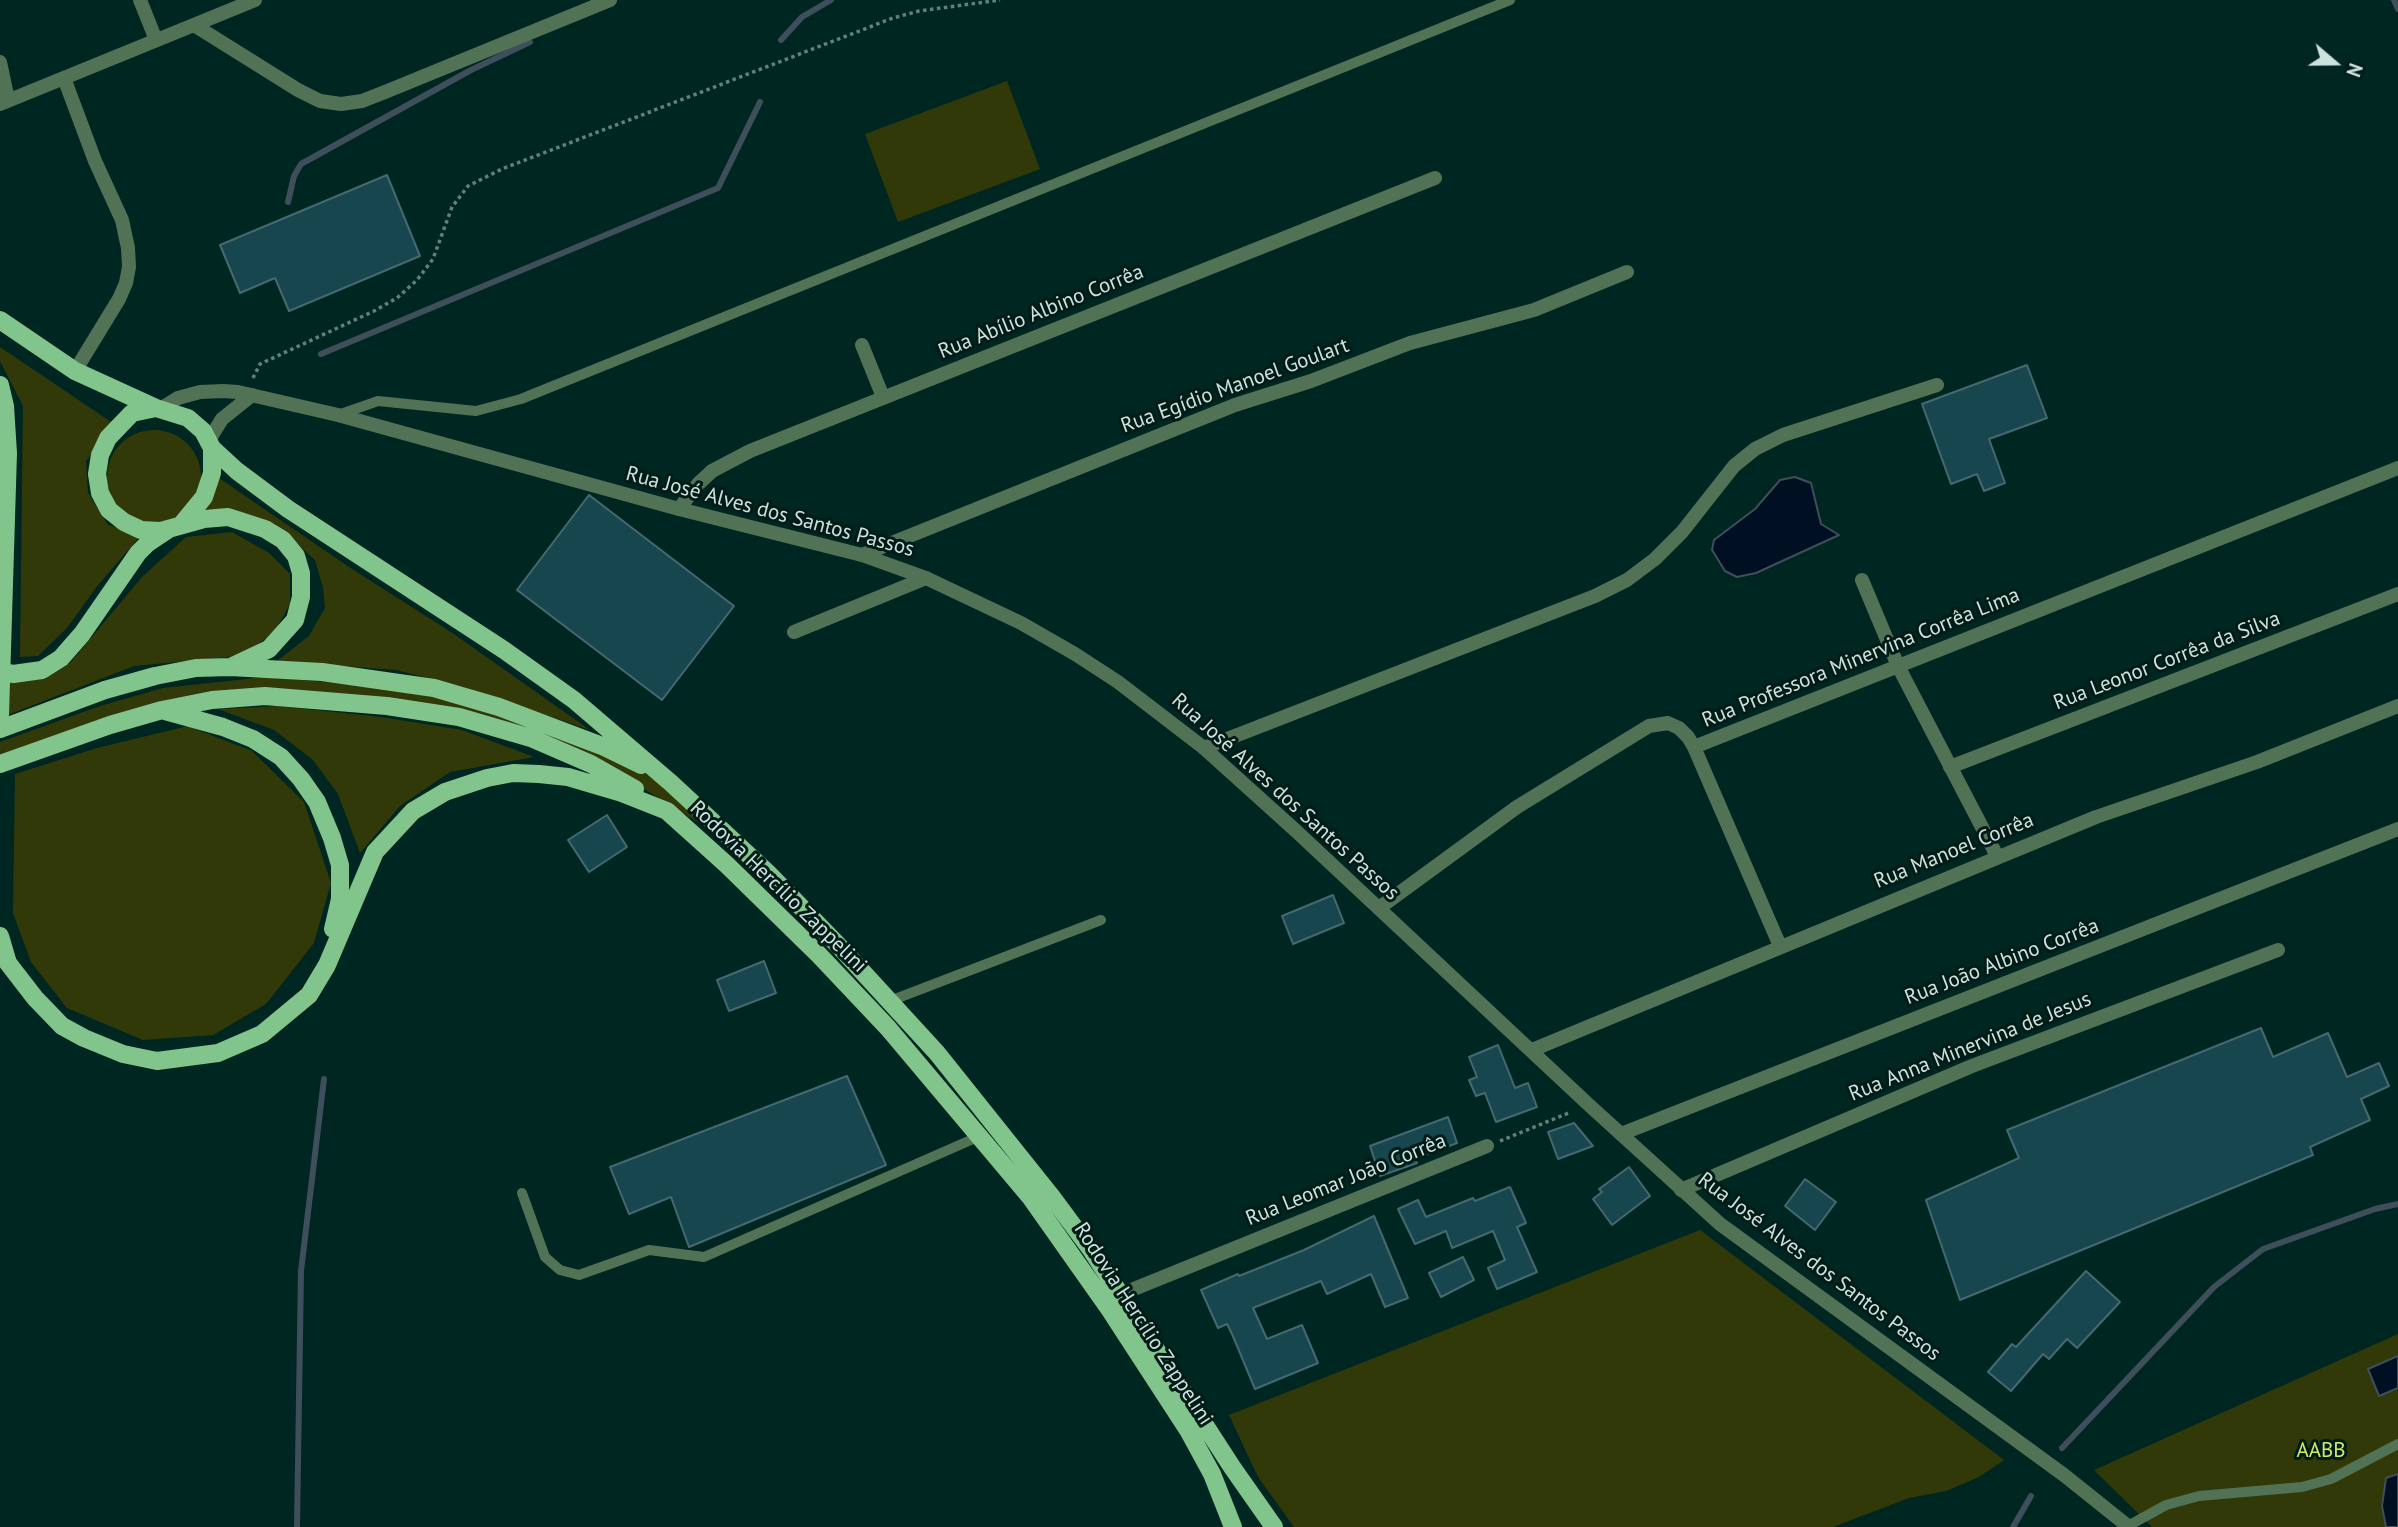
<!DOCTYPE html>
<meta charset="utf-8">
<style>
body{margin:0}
#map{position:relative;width:2398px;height:1527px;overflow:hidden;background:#002621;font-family:"PT Sans",sans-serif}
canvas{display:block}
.north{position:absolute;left:2300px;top:28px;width:70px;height:70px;-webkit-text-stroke:5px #011c17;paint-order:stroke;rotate:110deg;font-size:19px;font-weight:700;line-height:28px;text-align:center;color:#cee2dd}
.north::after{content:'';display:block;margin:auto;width:24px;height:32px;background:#cee2dd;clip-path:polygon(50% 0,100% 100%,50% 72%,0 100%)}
</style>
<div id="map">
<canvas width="2398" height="1527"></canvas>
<div class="north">N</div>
</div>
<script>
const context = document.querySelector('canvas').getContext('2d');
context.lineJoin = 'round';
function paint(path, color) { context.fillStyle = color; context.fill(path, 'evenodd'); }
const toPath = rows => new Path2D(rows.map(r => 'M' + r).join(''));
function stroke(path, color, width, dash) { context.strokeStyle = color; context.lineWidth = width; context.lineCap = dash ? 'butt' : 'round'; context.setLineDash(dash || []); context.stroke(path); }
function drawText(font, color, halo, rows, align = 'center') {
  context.font = font + ' "PT Sans",sans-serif'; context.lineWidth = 6; context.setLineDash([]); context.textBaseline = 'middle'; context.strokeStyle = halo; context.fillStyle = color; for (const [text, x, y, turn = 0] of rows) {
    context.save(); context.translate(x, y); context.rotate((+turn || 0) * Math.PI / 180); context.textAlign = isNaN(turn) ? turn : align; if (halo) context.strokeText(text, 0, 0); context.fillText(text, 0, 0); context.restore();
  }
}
const green = toPath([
 [1007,81,1040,169,898,222,865,134],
 [0,347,114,424,86,461,88,493,108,525,142,534,98,585,67,628,38,656,20,657,23,406,0,361],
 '107 477a47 47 0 1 1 94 0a47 47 0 1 1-94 0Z',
 [216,476,352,569,451,632,590,730,464,687,396,670,277,661,309,636,325,608,323,588,315,560,275,524,234,511,201,509],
 [232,532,269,553,290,574,290,604,274,633,240,656,134,666,0,718,0,679,34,680,70,663,142,577,186,537],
 [265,677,390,687,461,701,638,769,677,795,701,824,631,781,533,733,265,690,0,756,0,742,100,706,163,688],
 [278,706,381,717,462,730,534,757,450,772,400,806,360,853,338,794,313,760,274,730,218,709],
 [188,726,252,751,304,802,331,883,314,943,266,1004,213,1035,143,1040,67,1008,31,962,13,913,15,774,97,748],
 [1700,1230,2004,1460,1979,1477,1946,1491,1909,1498,1833,1527,1294,1527,1258,1477,1229,1415],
 [2398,1334,2398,1527,2152,1527,2094,1470]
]);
const water = toPath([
 [1795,477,1811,483,1821,524,1839,535,1756,573,1737,577,1725,571,1712,550,1714,540,1755,509,1780,480,1795,477],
 [2398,1356,2398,1388,2379,1396,2368,1369,2398,1356],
 [2398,1474,2398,1527,2386,1527,2382,1506,2386,1478,2398,1474]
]);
const stream = toPath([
 [2394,0,2398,9],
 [781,40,802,17,831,0],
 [288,202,294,176,301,164,471,70,530,42],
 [321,354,718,188,760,102],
 [2062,1448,2214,1287,2263,1249,2375,1209,2398,1204],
 [297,1527,301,1271,324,1079],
 [2013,1527,2031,1496]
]);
const building = toPath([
 [387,175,420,256,289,311,275,278,240,293,220,245,387,175],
 [2027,365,2047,418,1989,439,2005,483,1984,491,1977,474,1951,484,1922,404,2027,365],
 [589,495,734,606,662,700,517,590,589,495],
 [607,815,627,847,589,872,568,840,607,815],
 [1333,895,1344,923,1293,944,1282,916,1333,895],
 [764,961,776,993,729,1011,717,980,764,961],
 [2261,1028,2273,1057,2328,1033,2347,1077,2379,1063,2389,1086,2361,1099,2370,1120,2310,1147,2313,1155,1960,1300,1926,1200,2019,1158,2007,1130,2261,1028],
 [1498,1045,1515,1088,1528,1083,1537,1107,1496,1122,1485,1093,1476,1096,1469,1080,1477,1077,1469,1057,1498,1045],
 [847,1076,886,1165,689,1247,671,1197,629,1214,610,1167,847,1076],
 [1448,1117,1457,1143,1415,1159,1417,1163,1380,1176,1370,1146,1448,1117],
 [1574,1123,1593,1146,1558,1159,1548,1132,1574,1123],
 [1629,1167,1650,1196,1612,1225,1593,1199,1602,1192,1599,1189,1629,1167],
 [1805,1179,1836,1202,1815,1230,1785,1206,1805,1179],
 [1510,1187,1526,1223,1517,1227,1537,1272,1497,1289,1488,1268,1505,1260,1493,1231,1452,1248,1446,1231,1415,1244,1398,1209,1418,1200,1426,1217,1473,1198,1475,1201,1510,1187],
 [1374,1216,1408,1298,1385,1307,1371,1274,1327,1294,1321,1281,1253,1308,1267,1339,1302,1325,1318,1363,1255,1389,1232,1334,1227,1324,1218,1328,1201,1290,1238,1274,1239,1276,1304,1250,1374,1216],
 [1463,1257,1474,1280,1441,1297,1429,1273,1463,1257],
 [2086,1271,2120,1302,2077,1348,2067,1339,2049,1359,2043,1354,2011,1391,1988,1372,2012,1344,2016,1347,2086,1271]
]);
const path = toPath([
 [253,378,260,364,374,311,397,298,417,280,433,259,452,207,468,186,502,169,893,18,919,11,1000,0],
 [1500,1141,1571,1112]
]);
const service = toPath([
 [338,415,378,401,476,411,521,399,1510,0],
 [890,1001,1101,920],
 [522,1193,545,1257,560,1270,579,1275,649,1250,704,1257,980,1136],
 [2128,1526,2166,1505,2199,1496,2302,1487,2331,1479,2398,1444]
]);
const minor = toPath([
 [140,0,156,40],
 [194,25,298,90,320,101,341,104,362,101,385,92,610,0],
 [0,62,8,100],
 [64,78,95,161,122,220,128,248,129,267,126,283,119,299,75,371],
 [0,104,255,0],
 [862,345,883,397],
 [679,509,698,484,712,471,750,451,1435,178],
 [862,555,1235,405,1311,381,1410,343,1534,310,1627,272],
 [1862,580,1898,666,1997,856],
 [794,632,926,578],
 [1694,747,1780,946],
 [1204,748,1595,596,1627,580,1655,559,1682,532,1734,466,1755,449,1783,435,1937,385],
 [1950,767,2398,594],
 [1379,908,1517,807,1649,726,1668,723,1679,728,1688,737,1694,747,2398,468],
 [1532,1050,2096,817,2257,762,2398,706],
 [1621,1134,2398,829],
 [1681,1190,1972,1066,2278,950],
 [1119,1295,1487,1146]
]);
const tertiary = toPath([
 [162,408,178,398,200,392,223,391,238,392,338,415,679,509,862,555,926,578,1021,623,1075,654,1118,682,1204,748,1295,830,1589,1105,1720,1224,2064,1475,2129,1527],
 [209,440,222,419,252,395]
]);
const primary = toPath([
 [0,320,75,371,156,408,188,418,203,431,212,448,237,471,288,509,504,650,574,700,671,783,768,873,838,945,937,1053,1052,1197,1092,1251,1232,1467,1274,1527],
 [0,385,5,406,8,453,0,715],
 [156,408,132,413,108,438,100,455,97,474,100,493,109,510,124,522,141,530,161,531,204,519,228,517,265,529,283,540,296,556,301,573,301,597,295,620,269,649,233,666],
 [181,525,204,497,212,473,212,448],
 [0,671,13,674,42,670,61,658,82,634,138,553,148,543,169,529],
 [165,711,223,727,253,739,281,757,301,779,317,802,332,838,340,865,340,899,333,929],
 [0,729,105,690,155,676,196,668,230,667,322,672,434,688,499,707,602,746,641,765],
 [0,764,110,725,162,710,212,700,265,696,387,706,459,717,531,738,591,764,635,789],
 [0,936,8,963,35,998,62,1026,84,1038,123,1054,157,1061,218,1053,262,1034,309,995,327,965,375,852,413,811,445,792,487,778,513,773,539,774,568,777,619,792,667,811,727,865,819,955,888,1028,1031,1198,1110,1310,1188,1430,1212,1474,1233,1527]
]);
const streetNames = [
 ["Rua Abílio Albino Corrêa",1041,312,-22],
 ["Rua Egídio Manoel Goulart",1235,386,-20],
 ["Rua José Alves dos Santos Passos",770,512,15],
 ["Rua Professora Minervina Corrêa Lima",1861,658,-22],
 ["Rua Leonor Corrêa da Silva",2167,661,-21],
 ["Rua José Alves dos Santos Passos",1285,797,42],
 ["Rua Manoel Corrêa",1954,851,-22],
 ["Rodovia Hercílio Zappelini",778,887,44],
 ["Rua João Albino Corrêa",2002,962,-21],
 ["Rua Anna Minervina de Jesus",1970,1047,-22],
 ["Rua Leomar João Corrêa",1346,1180,-22],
 ["Rua José Alves dos Santos Passos",1819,1267,37],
 ["Rodovia Hercílio Zappelini",1143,1324,57]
];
const parkNames = [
 ["AABB",2321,1451]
];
paint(green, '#323908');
paint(water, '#000f22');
stroke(water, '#3e4e5a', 2);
stroke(stream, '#3e4e5a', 6);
paint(building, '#18464e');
stroke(building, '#446970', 2);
stroke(path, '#63817c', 3.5, [3.5, 3.5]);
stroke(service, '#527256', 10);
stroke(minor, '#527256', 14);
stroke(tertiary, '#527256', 14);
stroke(primary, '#81c58c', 18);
drawText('21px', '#cee2dd', '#011c17', streetNames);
drawText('21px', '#d3e866', '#011c17', parkNames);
</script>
